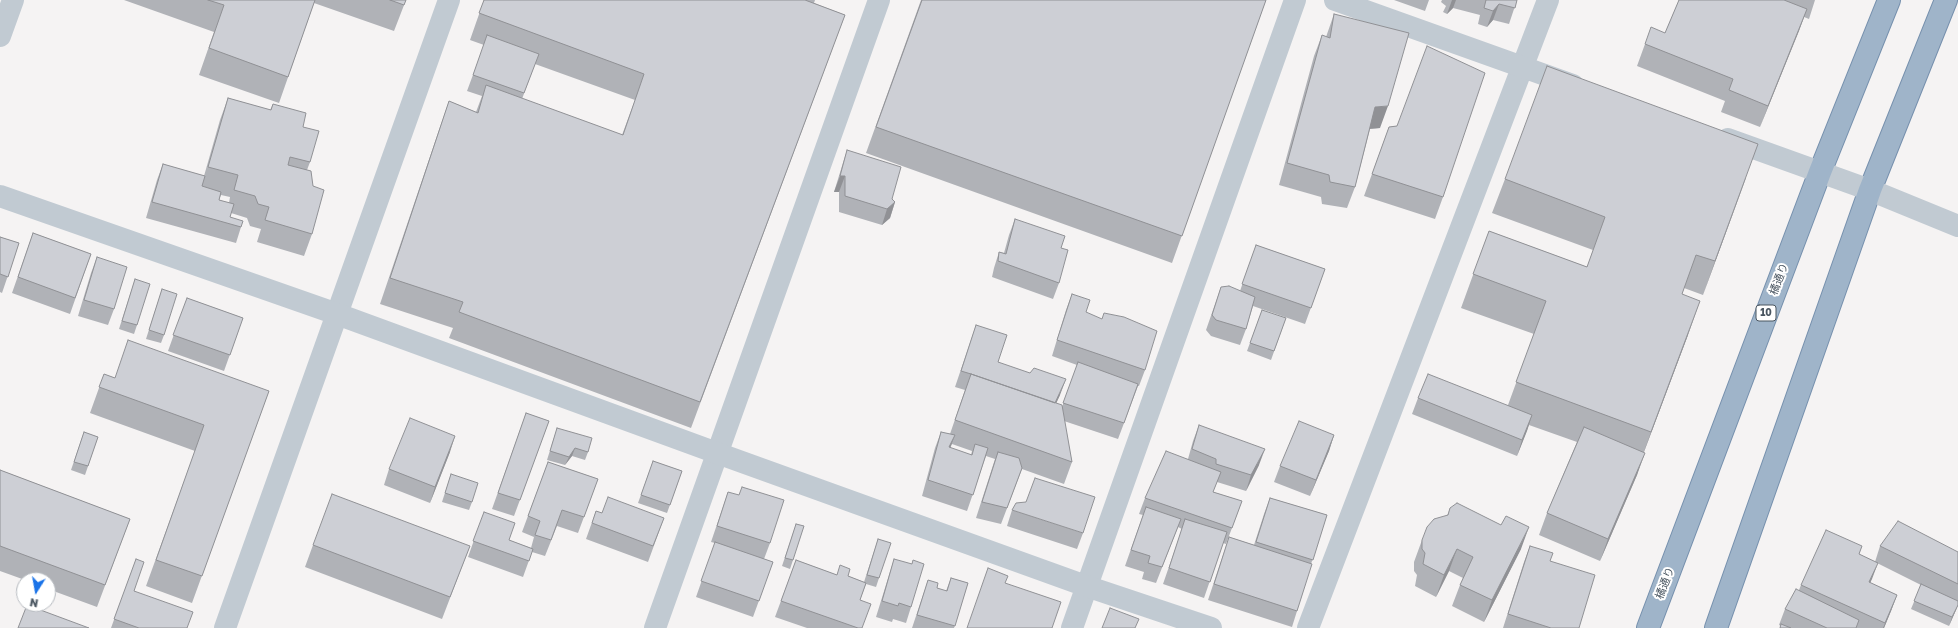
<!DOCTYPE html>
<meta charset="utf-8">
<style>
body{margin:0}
#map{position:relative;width:1958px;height:628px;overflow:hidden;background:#f5f3f3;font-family:"Golos Text",sans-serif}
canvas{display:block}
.north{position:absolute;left:16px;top:572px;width:40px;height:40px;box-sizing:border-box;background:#fff;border:1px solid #b7bbc0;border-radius:50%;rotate:191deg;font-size:11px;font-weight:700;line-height:16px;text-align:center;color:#4a5661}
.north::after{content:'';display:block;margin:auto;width:14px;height:18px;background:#1a73e8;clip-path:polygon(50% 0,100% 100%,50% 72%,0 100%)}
</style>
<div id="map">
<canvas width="1958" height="628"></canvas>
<div class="north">N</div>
</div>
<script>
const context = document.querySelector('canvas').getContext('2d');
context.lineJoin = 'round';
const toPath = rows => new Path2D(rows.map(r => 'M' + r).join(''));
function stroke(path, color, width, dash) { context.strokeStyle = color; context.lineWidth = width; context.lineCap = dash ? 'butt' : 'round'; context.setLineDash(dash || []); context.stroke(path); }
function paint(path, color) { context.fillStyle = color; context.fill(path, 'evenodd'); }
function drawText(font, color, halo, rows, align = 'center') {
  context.font = font + ' "Golos Text","Noto Sans JP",sans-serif'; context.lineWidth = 4; context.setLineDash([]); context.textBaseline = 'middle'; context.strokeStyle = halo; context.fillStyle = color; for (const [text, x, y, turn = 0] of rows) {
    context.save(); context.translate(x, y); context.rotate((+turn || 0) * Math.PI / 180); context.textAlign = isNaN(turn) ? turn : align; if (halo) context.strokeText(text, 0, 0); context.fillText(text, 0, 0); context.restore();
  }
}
const minor = toPath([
 [0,36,13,0],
 [1870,190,1958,226],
 [337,314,449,0],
 [655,628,879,0],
 [1072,628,1295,0],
 [1308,628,1548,0]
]);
const tertiary = toPath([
 [1335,0,1573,85],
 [1728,139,1870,190],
 [0,196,337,314,717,453,1086,586,1211,628],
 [225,628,337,314]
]);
const trunk = toPath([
 [1648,628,1820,172,1889,0],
 [1716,628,1870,190,1946,0]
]);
const wall = toPath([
 [124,0,406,0,394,31,314,3,279,103,199,75,214,32],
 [484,0,815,0,814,3,845,15,691,428,449,338,453,328,380,304,440,127,449,101,476,112,482,96,467,91,484,45,470,40],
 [535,64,635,100,622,135,522,99],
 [921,0,1266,0,1172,263,866,153],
 [1394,0,1429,0,1425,11],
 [1442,0,1517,0,1509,24,1493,20,1487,27,1478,24,1480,15,1453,8,1447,14,1443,12,1446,6,1441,2],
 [1679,0,1815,0,1809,19,1804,17,1760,127,1721,112,1725,101,1637,66,1645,44,1665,33],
 [1334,14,1380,128,1370,129,1355,187,1347,208,1322,204,1321,197,1279,185,1314,56,1322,35,1326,37],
 [228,98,270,110,273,104,303,127,310,162,307,170,312,234,304,256,257,242,261,229,250,226,247,218,231,213,230,217,241,227,236,243,146,218,157,180,163,164,204,176,220,120],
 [221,195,230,197,229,203,219,200],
 [1397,126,1443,197,1435,219,1364,196,1389,127],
 [847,150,892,199,895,202,890,218,882,225,839,212,839,192,834,192,842,166],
 [1746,178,1703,295,1684,288,1682,294,1688,335,1644,452,1637,475,1600,561,1539,535,1547,513,1577,442,1529,425,1517,456,1412,414,1418,398,1508,405,1534,334,1461,308,1489,231,1587,267,1593,250,1492,213,1505,179],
 [1015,219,1061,248,1059,283,1053,299,992,277,994,268,999,252,1004,253,1009,235],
 [33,233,91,254,70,314,12,293],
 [0,237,19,243,2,293,0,292],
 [1256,245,1325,269,1305,324,1253,306,1246,329,1240,345,1211,336,1206,330,1221,287,1240,291],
 [97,257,114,309,108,325,78,316,91,273],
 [135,279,137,325,134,334,119,329],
 [162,289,164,335,161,343,146,339],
 [1072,294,1086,312,1145,370,1139,386,1138,386,1118,439,1064,421,1072,462,1064,484,1022,469,1001,524,976,518,995,459,986,456,967,511,922,496,935,448,941,432,950,434,965,390,955,387,976,325,998,362,1060,395,1056,403,1062,407,1077,365,1052,356,1066,310],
 [952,444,972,451,971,455,950,448],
 [187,298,243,318,224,371,168,351],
 [1262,310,1286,318,1271,360,1247,351],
 [104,374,115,378,269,391,192,603,146,586,195,451,90,413],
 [526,413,549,421,514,516,492,509],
 [1199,425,1259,465,1246,491,1217,482,1213,492,1242,501,1226,544,1223,543,1204,598,1163,584,1182,529,1178,527,1156,583,1142,579,1144,572,1125,566,1143,515,1139,514,1145,498,1188,459,1193,441],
 [557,428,588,452,585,460,572,456,565,465,547,460],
 [84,432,98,437,85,475,71,470],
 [1334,435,1329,451,1310,496,1274,482,1280,466],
 [450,452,430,503,384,485,389,469],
 [653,461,682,471,667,513,638,503],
 [548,462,598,479,578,533,557,526,545,556,532,552,523,577,468,557,484,512,509,540,531,548,534,537,522,532],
 [0,470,130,519,97,607,48,589,48,580,25,580,0,571],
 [451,474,472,502,469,510,442,502],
 [728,492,770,543,764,559,773,562,753,617,696,597,715,543,711,542],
 [1270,498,1327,515,1311,564,1297,611,1292,627,1208,600,1229,537,1254,545,1264,514],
 [1450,508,1521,549,1484,622,1452,606,1460,585,1463,578,1449,571,1436,597,1415,586,1417,575,1414,571,1414,562,1422,540,1447,516],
 [1012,510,1083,533,1077,549,1007,526],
 [596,511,602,513,664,518,648,562,586,539],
 [796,524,793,560,790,569,782,566],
 [878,539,879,578,876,587,866,584,860,600,862,628,807,628,775,617,796,560,837,575,848,576,864,582],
 [313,545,470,546,442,619,305,567],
 [1530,546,1550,561,1579,628,1503,628,1524,562],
 [1862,546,1859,554,1875,562,1880,546,1958,552,1958,605,1949,626,1911,609,1921,585,1877,563,1870,583,1897,595,1891,611,1884,628,1780,628,1781,626,1779,625,1785,609,1799,590,1801,585],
 [136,559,134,591,187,628,111,628],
 [894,559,911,607,906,623,893,619,892,622,876,617,889,575],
 [951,578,968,583,954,628,912,628,928,580,937,588,946,591]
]);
const shadedWall = toPath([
 [1452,0,1456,0,1453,8,1447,14],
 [1499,4,1493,20,1487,27,1493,11],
 [1807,9,1799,31,1760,127,1768,106],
 [1388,106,1380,128,1367,129,1375,107],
 [840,176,845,176,839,192,834,192],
 [1746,178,1703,295,1715,261],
 [895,202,890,218,882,225,887,209],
 [1700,301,1688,335,1639,465,1651,432],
 [1066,379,1060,395,1049,419,1055,403],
 [1532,415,1527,431,1517,456,1522,440],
 [955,435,949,451,949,447],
 [1334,435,1329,451,1310,496,1316,480],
 [455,436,450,452,430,503,435,487],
 [575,448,572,456,565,465,569,457],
 [1265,449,1259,465,1246,491,1251,475],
 [1645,453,1637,475,1600,561,1608,539],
 [1529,527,1521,549,1484,622,1492,600],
 [1457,549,1449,571,1436,597,1444,575],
 [1878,563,1872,579,1863,598,1869,582],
 [1897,595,1891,611,1884,628,1883,628],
 [1958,605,1956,610,1949,626,1952,617]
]);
const building = toPath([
 [208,0,315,0,288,77,209,48,224,5,208,0],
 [390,0,406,0,404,5,390,0],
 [484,0,805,0,845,15,700,402,459,312,463,302,390,278,449,101,478,113,486,85,623,135,644,74,479,13,484,0],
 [922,0,1266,0,1182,236,876,127,922,0],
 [1486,0,1517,0,1515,8,1499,4,1493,11,1484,8,1486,0],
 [1679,0,1784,0,1807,9,1768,106,1729,90,1733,79,1645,44,1651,27,1665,33,1679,0],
 [1334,14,1409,33,1388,106,1375,107,1355,187,1330,182,1329,175,1287,163,1322,35,1330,38,1334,14],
 [487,35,539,54,524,93,473,75,487,35],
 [1427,46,1485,73,1443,197,1372,174,1389,127,1397,126,1427,46],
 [1547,66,1758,144,1715,261,1696,255,1682,294,1700,301,1651,432,1516,382,1546,301,1473,274,1489,231,1587,267,1605,217,1505,179,1547,66],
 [228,98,271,110,273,104,306,113,303,127,319,131,310,162,290,157,288,165,311,171,313,186,324,190,312,234,265,220,269,207,258,204,255,196,234,190,238,175,208,167,228,98],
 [847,150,901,167,892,199,895,202,887,209,845,196,845,176,840,176,847,150],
 [163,164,205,176,202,186,221,192,219,200,234,204,230,217,243,221,241,227,152,202,163,164],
 [1015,219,1065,236,1061,248,1068,250,1059,283,998,261,999,252,1006,254,1015,219],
 [33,233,91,254,75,298,18,277,33,233],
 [0,237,19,243,8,277,0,274,0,237],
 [1256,245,1325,269,1311,308,1242,284,1256,245],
 [97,257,127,267,114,309,84,300,97,257],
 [135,279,150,284,137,325,122,321,135,279],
 [1229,286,1255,297,1246,329,1216,320,1212,315,1221,287,1229,286],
 [162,289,177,294,164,335,149,330,162,289],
 [1072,294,1090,300,1086,312,1102,319,1104,313,1124,317,1157,331,1145,370,1057,340,1072,294],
 [187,298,243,318,230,355,173,335,187,298],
 [1262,310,1286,318,1274,351,1250,343,1262,310],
 [976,325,1007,335,998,362,1030,373,1034,368,1066,379,1055,403,971,374,961,371,976,325],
 [128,340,269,391,202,576,156,560,204,425,99,387,104,374,115,378,128,340],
 [1078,362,1138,384,1124,423,1063,403,1078,362],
 [971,374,1062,405,1072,462,955,420,971,374],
 [1428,374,1532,415,1522,440,1418,398,1428,374],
 [526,413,549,421,520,500,498,493,526,413],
 [410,418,455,436,435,487,389,469,410,418],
 [1299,421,1334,435,1316,480,1280,466,1299,421],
 [1199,425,1265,449,1251,475,1216,464,1216,459,1192,449,1199,425],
 [1584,427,1645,453,1608,539,1547,513,1584,427],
 [557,428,592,438,588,452,575,448,569,457,550,451,557,428],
 [84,432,98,437,88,466,74,462,84,432],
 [941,432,955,435,949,447,972,455,975,444,988,448,973,495,928,480,941,432],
 [1166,451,1221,472,1213,492,1242,501,1232,528,1145,498,1166,451],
 [998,452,1019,458,1022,468,1007,508,982,502,998,452],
 [653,461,682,471,670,505,641,495,653,461],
 [548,462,598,479,584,517,562,510,551,540,535,535,540,521,528,516,548,462],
 [0,470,130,519,105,585,0,546,0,470],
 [451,474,478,483,472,502,445,493,451,474],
 [1035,478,1095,497,1083,533,1012,510,1016,503,1026,502,1035,478],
 [742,487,784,500,770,543,717,526,728,492,739,495,742,487],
 [332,494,470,546,450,597,313,545,332,494],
 [608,497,664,518,653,546,592,523,596,511,602,513,608,497],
 [1270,498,1327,515,1313,560,1256,542,1270,498],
 [1457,503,1501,525,1506,516,1529,527,1492,600,1460,585,1473,557,1457,549,1444,575,1423,564,1425,553,1422,549,1422,540,1427,527,1434,519,1448,515,1450,508,1457,503],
 [1146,507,1181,519,1162,567,1148,563,1150,556,1131,550,1146,507],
 [484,512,515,523,509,540,533,549,529,561,473,541,484,512],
 [1185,519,1227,532,1210,582,1169,568,1185,519],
 [1898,521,1958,552,1958,584,1880,546,1898,521],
 [796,524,804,526,793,560,785,558,796,524],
 [1826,530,1862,546,1859,554,1878,563,1869,582,1897,595,1885,623,1801,585,1826,530],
 [1229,537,1312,564,1297,611,1214,584,1229,537],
 [878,539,891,543,879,578,867,575,878,539],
 [715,542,773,562,759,601,701,581,715,542],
 [1530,546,1553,553,1550,561,1595,575,1579,628,1551,628,1508,614,1530,546],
 [136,559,144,562,134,591,193,612,187,628,139,628,114,619,136,559],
 [894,559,912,564,913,560,924,564,911,607,899,603,898,606,882,601,894,559],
 [796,560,837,575,840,565,850,569,848,576,866,583,860,600,871,604,862,628,858,628,781,601,796,560],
 [988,568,1008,576,1005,583,1061,602,1052,628,967,628,988,568],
 [951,578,968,583,955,626,917,615,928,580,938,583,937,588,947,591,951,578],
 [1921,584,1958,601,1958,605,1952,617,1914,601,1921,584],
 [1796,589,1859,620,1856,628,1827,628,1785,609,1796,589],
 [27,605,89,628,18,628,27,605],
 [1110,608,1139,619,1135,628,1102,628,1110,608],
 [1781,624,1791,628,1780,628,1781,624]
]);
const shields = [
 [1766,313,20]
];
const shieldNames = [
 ["10",1766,313]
];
const streetNames = [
 ["橘通り",1779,279,-69],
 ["橘通り",1665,583,-69]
];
stroke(trunk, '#7690ad', 24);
stroke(minor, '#c1cad2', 22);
stroke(tertiary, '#c1cad2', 22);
stroke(trunk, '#9fb4c9', 22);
paint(wall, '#b0b2b7');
paint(shadedWall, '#909195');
paint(building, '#cdcfd5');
stroke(building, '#909195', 1);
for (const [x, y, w] of shields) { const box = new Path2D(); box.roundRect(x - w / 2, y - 8, w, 16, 3); context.fillStyle = '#fff'; context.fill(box); stroke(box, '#4a5661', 1); }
drawText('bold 10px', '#4a5661', null, shieldNames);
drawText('11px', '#4a5661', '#fff', streetNames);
</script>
